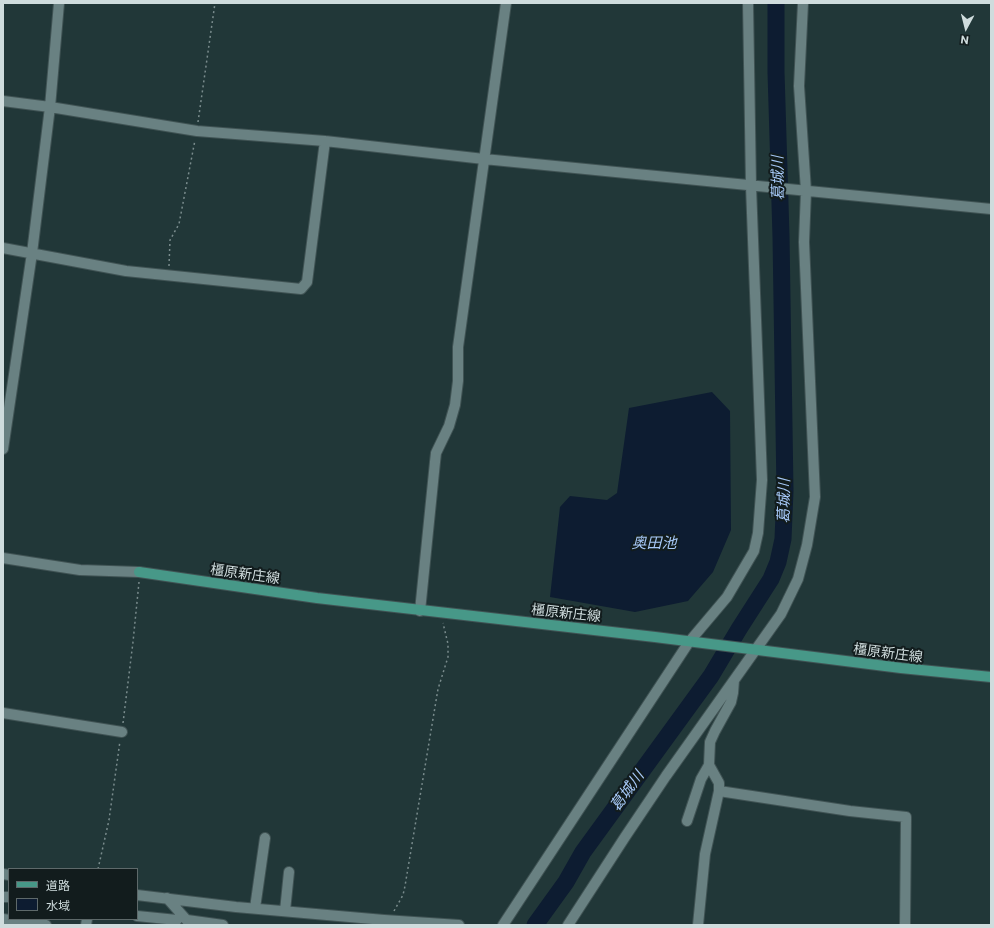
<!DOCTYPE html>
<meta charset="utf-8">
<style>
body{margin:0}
#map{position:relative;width:994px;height:928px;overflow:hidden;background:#213738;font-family:Commissioner,"Noto Sans JP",sans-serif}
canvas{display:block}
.frame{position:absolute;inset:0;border:4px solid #cfdcdd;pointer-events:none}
.legend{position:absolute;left:8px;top:868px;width:130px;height:52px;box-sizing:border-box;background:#121c1d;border:1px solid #5e696a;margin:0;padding:5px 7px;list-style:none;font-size:12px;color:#cfdcdd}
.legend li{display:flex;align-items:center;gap:8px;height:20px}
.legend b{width:20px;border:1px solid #5e696a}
.north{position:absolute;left:946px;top:8px;width:40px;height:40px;-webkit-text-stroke:3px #121c1d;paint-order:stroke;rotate:187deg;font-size:11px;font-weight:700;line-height:16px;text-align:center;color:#cfdcdd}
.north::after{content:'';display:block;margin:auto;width:14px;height:18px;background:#cfdcdd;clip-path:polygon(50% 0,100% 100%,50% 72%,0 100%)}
</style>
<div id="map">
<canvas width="994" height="928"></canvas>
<div class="frame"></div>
<ul class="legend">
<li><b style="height:5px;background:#479888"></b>道路</li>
<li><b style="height:11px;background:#0d1c31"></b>水域</li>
</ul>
<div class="north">N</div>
</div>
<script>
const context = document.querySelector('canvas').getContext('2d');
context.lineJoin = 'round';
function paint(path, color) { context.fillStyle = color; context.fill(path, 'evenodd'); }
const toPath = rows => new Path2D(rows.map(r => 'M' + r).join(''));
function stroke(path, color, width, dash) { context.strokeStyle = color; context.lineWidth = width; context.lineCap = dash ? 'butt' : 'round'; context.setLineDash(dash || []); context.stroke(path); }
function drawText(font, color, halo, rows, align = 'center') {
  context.font = font + ' Commissioner,"Noto Sans JP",sans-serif'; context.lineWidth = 4; context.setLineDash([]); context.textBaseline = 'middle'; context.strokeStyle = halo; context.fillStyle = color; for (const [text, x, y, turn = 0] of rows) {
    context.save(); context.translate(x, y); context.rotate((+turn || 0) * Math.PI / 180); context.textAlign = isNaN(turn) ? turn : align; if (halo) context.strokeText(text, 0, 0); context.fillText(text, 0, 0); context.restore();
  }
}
const water = toPath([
 [712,392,730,411,731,530,713,572,688,601,635,612,550,597,560,507,570,496,607,500,617,493,629,408]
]);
const river = toPath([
 [535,925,566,882,583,852,711,676,739,629,771,579,778,562,783,539,785,491,781,236,776,72,776,3]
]);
const path = toPath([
 [198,122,215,3],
 [169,266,170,240,179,224,195,140],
 [123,723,133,642,139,582],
 [98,869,109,820,120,741],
 [394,911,403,895,405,886,438,689,448,657,448,644,443,623]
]);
const minor = toPath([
 [3,101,50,107,197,131,325,141,484,159,991,209],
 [3,248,126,271,301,289,307,282,325,141],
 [3,449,32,253,50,107,59,3],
 [3,558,80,570,139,572],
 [420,611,435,462,436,453,449,426,455,405,458,381,458,347,506,3],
 [3,713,122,732],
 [719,791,850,811,906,817,905,925],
 [687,821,701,779,709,765],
 [3,874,9,875],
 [137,895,236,907,384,920,459,925],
 [3,897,9,897],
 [167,898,191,925],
 [255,908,265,838],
 [285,911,289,872],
 [137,916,177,920],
 [3,919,46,925],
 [187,920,223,925],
 [86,925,87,919],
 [503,925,689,642,727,597,754,551,758,533,762,480,751,186,748,3],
 [568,925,625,837,666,776,781,614,798,579,807,545,815,497,804,242,806,191,799,86,803,3],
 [698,925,705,854,719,791,719,783,709,765,710,742,715,731,731,702,733,693,734,680]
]);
const major = toPath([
 [139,572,317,598,655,637,901,668,991,677]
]);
const streetNames = [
 ["橿原新庄線",245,574,8],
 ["橿原新庄線",566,613,6],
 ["橿原新庄線",888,653,7]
];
const waterNames = [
 ["葛城川",778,178,-91],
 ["葛城川",784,501,-89],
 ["奥田池",654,543],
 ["葛城川",627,791,-54]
];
paint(water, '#0d1c31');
stroke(river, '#0d1c31', 17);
stroke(minor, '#405354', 12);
stroke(major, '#405354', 12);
stroke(path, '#7a8c8d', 1.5, [2, 3]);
stroke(minor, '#698182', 10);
stroke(major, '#479888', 10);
drawText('14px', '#cfdcdd', '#121c1d', streetNames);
drawText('italic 15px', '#a7c9f8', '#121c1d', waterNames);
</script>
